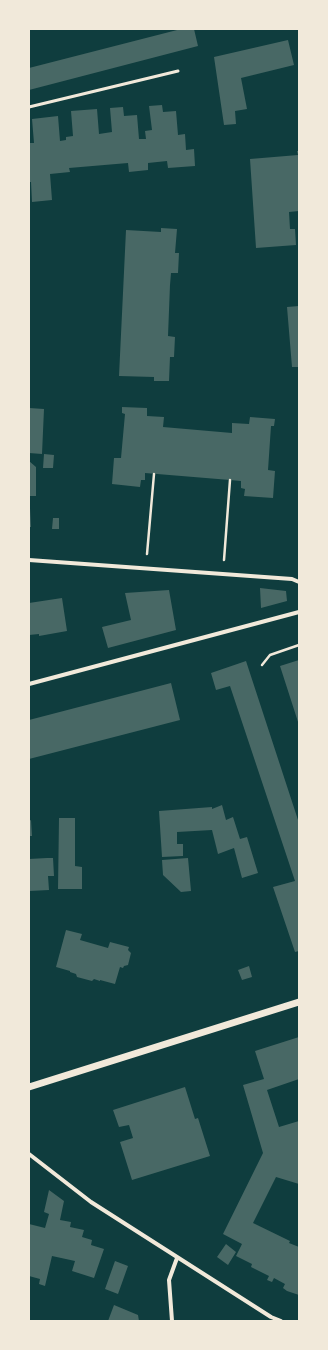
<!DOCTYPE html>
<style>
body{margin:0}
#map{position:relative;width:328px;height:1350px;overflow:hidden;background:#0f3d3e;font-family:Montserrat,sans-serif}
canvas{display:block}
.frame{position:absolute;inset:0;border:30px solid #f1e9da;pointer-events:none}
</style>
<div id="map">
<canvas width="328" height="1350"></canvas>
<div class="frame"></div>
</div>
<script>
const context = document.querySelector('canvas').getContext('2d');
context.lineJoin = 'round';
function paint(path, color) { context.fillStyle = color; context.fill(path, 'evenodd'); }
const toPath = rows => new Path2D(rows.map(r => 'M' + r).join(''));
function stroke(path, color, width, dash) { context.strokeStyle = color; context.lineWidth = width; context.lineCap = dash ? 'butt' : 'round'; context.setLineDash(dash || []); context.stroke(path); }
const building = toPath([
 [181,29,194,29,198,46,29,90,29,68],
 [288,40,294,65,241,78,247,109,235,111,236,124,224,125,214,57],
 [162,105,163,112,176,111,178,135,185,134,186,150,194,149,195,166,168,168,167,161,148,163,148,170,129,172,128,163,69,168,70,172,50,174,52,200,32,202,31,182,29,182,29,143,34,143,32,119,58,116,60,141,66,140,66,137,73,136,71,111,97,109,99,134,112,132,110,108,123,107,124,116,137,115,139,139,146,139,145,131,152,130,149,106],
 [297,151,299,151,299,211,289,212,290,229,295,229,296,245,256,248,250,159,298,155],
 [161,228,177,229,175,253,179,253,178,273,171,273,170,285,168,336,175,337,174,357,170,357,169,381,154,381,154,377,119,376,126,230,161,232],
 [299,306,299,367,292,367,287,307],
 [122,407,147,408,147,416,164,417,163,427,232,433,232,423,249,424,250,417,275,419,274,426,271,426,268,470,275,471,273,498,244,496,245,489,241,488,241,481,230,480,145,473,145,480,141,480,140,487,112,484,114,458,121,458,125,414,122,413],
 [29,408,44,409,42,454,29,453],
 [44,454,54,455,53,468,43,468],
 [29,461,36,467,36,496,29,496],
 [29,508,30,508,31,527,29,527],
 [53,518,59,518,59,529,52,529],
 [260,588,286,591,287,601,261,608],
 [169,590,176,630,108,648,102,627,131,620,125,593],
 [62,598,67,631,39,636,39,634,29,635,29,603],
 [299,660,299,725,280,666],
 [246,661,299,823,299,951,295,952,273,887,295,881,230,686,216,690,211,673],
 [171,683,180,720,29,759,29,720],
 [222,805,226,820,233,817,240,839,247,837,258,873,242,878,234,848,218,854,212,830,177,832,177,844,183,844,183,856,162,857,159,811,212,807,212,809],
 [59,818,75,818,75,866,82,867,82,889,58,889],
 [31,820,32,836,29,836,29,821],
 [47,858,53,858,54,876,48,876,49,890,29,891,29,859],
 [188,858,191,891,181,892,163,875,162,860],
 [66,930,82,934,80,940,108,948,110,942,129,947,128,950,131,953,128,965,124,966,123,968,120,967,115,984,100,980,100,981,94,979,92,981,77,977,76,974,70,972,70,971,56,967],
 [249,966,252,977,242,980,238,970],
 [299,1037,299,1079,267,1090,279,1127,299,1121,299,1184,276,1177,253,1223,290,1241,289,1243,299,1247,299,1295,287,1291,283,1288,285,1284,274,1278,272,1282,267,1280,269,1276,251,1267,252,1264,236,1256,242,1244,223,1234,263,1153,243,1085,264,1079,255,1051],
 [185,1087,195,1119,198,1118,210,1156,132,1180,120,1142,133,1138,129,1125,119,1127,113,1110],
 [49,1190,64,1201,60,1220,71,1222,70,1227,84,1230,82,1237,92,1240,91,1245,104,1249,94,1278,72,1271,75,1261,52,1256,45,1286,39,1284,40,1279,29,1276,29,1224,45,1228,49,1214,44,1212],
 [226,1244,236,1252,228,1265,217,1257],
 [115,1261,128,1266,118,1294,105,1289],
 [114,1305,138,1315,139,1321,108,1321]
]);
const path = toPath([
 [147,554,154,474],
 [224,560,230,480],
 [262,665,270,655,299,645]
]);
const service = toPath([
 [29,107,178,71]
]);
const minor = toPath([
 [29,560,292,579,299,582],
 [29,684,299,612],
 [29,1154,91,1202,271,1317,281,1321],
 [172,1321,169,1280,177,1258]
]);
const tertiary = toPath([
 [29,1087,299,1002]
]);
paint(building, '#486865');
stroke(path, '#f1e9da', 2.5);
stroke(service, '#f1e9da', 3);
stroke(minor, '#f1e9da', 4);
stroke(tertiary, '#f1e9da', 7);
</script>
